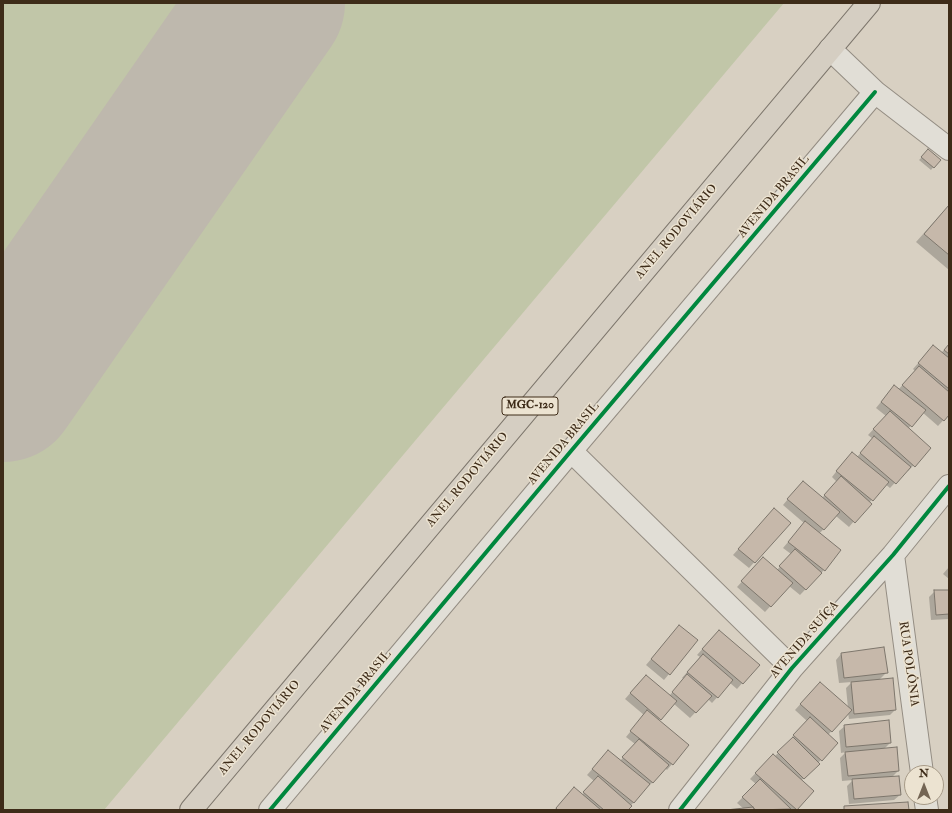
<!DOCTYPE html>
<meta charset="utf-8">
<style>
body{margin:0}
#map{position:relative;width:952px;height:813px;overflow:hidden;background:#d8d0c2;font-family:"IM FELL Double Pica",serif}
canvas{display:block}
.frame{position:absolute;inset:0;border:4px solid #3e2c19;pointer-events:none}
.north{position:absolute;left:904px;top:765px;width:40px;height:40px;box-sizing:border-box;background:#ece3d1;border:1px solid #a69a87;border-radius:50%;rotate:0deg;font-size:11px;font-weight:700;line-height:16px;text-align:center;color:#3e2c19}
.north::after{content:'';display:block;margin:auto;width:14px;height:18px;background:#746554;clip-path:polygon(50% 0,100% 100%,50% 72%,0 100%)}
</style>
<div id="map">
<canvas width="952" height="813"></canvas>
<div class="frame"></div>
<div class="north">N</div>
</div>
<script>
const context = document.querySelector('canvas').getContext('2d');
context.lineJoin = 'round';
function paint(path, color) { context.fillStyle = color; context.fill(path, 'evenodd'); }
const toPath = rows => new Path2D(rows.map(r => 'M' + r).join(''));
function stroke(path, color, width, dash) { context.strokeStyle = color; context.lineWidth = width; context.lineCap = dash ? 'butt' : 'round'; context.setLineDash(dash || []); context.stroke(path); }
function drawText(font, color, halo, rows, align = 'center') {
  context.font = font + ' "IM FELL Double Pica",serif'; context.lineWidth = 3; context.setLineDash([]); context.textBaseline = 'middle'; context.strokeStyle = halo; context.fillStyle = color; for (const [text, x, y, turn = 0] of rows) {
    context.save(); context.translate(x, y); context.rotate((+turn || 0) * Math.PI / 180); context.textAlign = isNaN(turn) ? turn : align; if (halo) context.strokeText(text, 0, 0); context.fillText(text, 0, 0); context.restore();
  }
}
const green = toPath([
 [3,3,784,3,104,810,3,810]
]);
const shadow = toPath([
 [928,151,939,160,931,170,919,160],
 [949,205,949,270,916,242],
 [949,345,949,414,938,426,922,412,908,429,930,448,908,471,907,470,890,488,885,484,849,527,836,516,819,534,824,570,800,595,789,586,765,612,737,587,758,564,777,570,791,554,783,548,804,523,783,505,798,487,822,498,837,482,832,477,846,459,857,457,873,439,868,435,886,416,876,408,889,392,894,386,898,390,915,371,913,369,928,352,941,353],
 [769,515,790,523,749,568,733,555],
 [949,567,949,579,943,574],
 [935,591,949,591,949,619,931,620,929,597],
 [679,626,669,674,664,680,646,665],
 [713,637,758,665,737,689,730,683,712,703,708,699,690,718,674,704,658,721,672,764,667,770,665,768,652,783,646,788,627,810,554,810,569,794,582,795,594,781,587,775,608,751,620,761,635,744,626,737,644,715,625,699,640,682,669,696,684,679,682,678,700,657,697,655],
 [841,654,887,672,879,680,895,710,890,715,849,719,848,713,828,735,837,743,801,781,813,791,795,810,737,810,744,809,737,803,756,784,750,779,767,761,774,757,789,742,807,721,795,710,814,689,848,708,846,688,852,682,839,683,836,660],
 [845,726,890,743,884,749,898,771,892,777,900,795,894,800,849,804,847,786,853,780,842,781,840,758,846,752,841,753,839,731]
]);
const runway = toPath([
 [3,386,269,3]
]);
const building = toPath([
 [928,149,941,160,934,168,921,157,928,149],
 [949,205,949,255,924,234,949,205],
 [949,344,949,354,944,350,949,344],
 [933,345,949,358,949,389,918,363,933,345],
 [919,366,949,392,949,415,944,421,902,385,919,366],
 [894,385,926,410,912,427,881,402,894,385],
 [890,411,931,448,915,467,873,429,890,411],
 [874,436,911,467,896,484,860,453,874,436],
 [852,452,889,482,873,501,836,471,852,452],
 [841,476,872,504,855,523,824,495,841,476],
 [803,481,840,512,824,530,787,499,803,481],
 [774,508,791,523,755,563,738,549,774,508],
 [805,521,841,550,825,571,788,542,805,521],
 [795,549,822,573,806,590,779,566,795,549],
 [763,557,793,583,771,607,741,581,763,557],
 [934,590,949,590,949,614,936,615,934,590],
 [679,625,698,640,670,675,651,659,679,625],
 [719,630,760,665,743,684,702,649,719,630],
 [884,647,888,673,844,678,841,653,884,647],
 [703,654,733,680,718,698,687,672,703,654],
 [687,674,712,696,696,713,672,692,687,674],
 [646,675,677,701,661,720,630,693,646,675],
 [893,678,896,710,854,714,851,682,893,678],
 [820,682,852,710,832,732,800,704,820,682],
 [647,710,689,745,673,765,630,731,647,710],
 [810,717,838,743,822,761,793,735,810,717],
 [889,720,891,743,846,747,844,725,889,720],
 [793,737,820,764,804,779,777,752,793,737],
 [639,739,669,765,653,783,622,757,639,739],
 [897,747,899,771,848,776,845,752,897,747],
 [608,750,650,784,634,803,592,769,608,750],
 [773,754,814,791,797,810,755,773,773,754],
 [598,776,632,806,628,810,604,810,583,792,598,776],
 [899,776,901,795,854,799,852,779,899,776],
 [760,779,791,809,755,810,753,807,742,797,760,779],
 [574,787,601,810,558,810,556,808,574,787],
 [908,802,909,810,844,810,844,806,908,802],
 [753,807,755,810,726,810,753,807]
]);
const minor = toPath([
 [830,49,875,92,949,149],
 [571,451,792,668],
 [893,555,922,773],
 [925,797,927,810],
 [270,810,571,451,875,92],
 [680,810,792,668,893,555,949,486]
]);
const major = toPath([
 [191,810,869,3]
]);
const cycleway = toPath([
 [270,810,571,451,875,92],
 [680,810,792,668,893,555,949,486]
]);
const shields = [
 [530,406,56]
];
const shieldNames = [
 ["MGC-120",530,406]
];
const streetNames = [
 ["AVENIDA BRASIL",774,197,-50],
 ["ANEL RODOVIÁRIO",677,232,-50],
 ["AVENIDA BRASIL",564,444,-50],
 ["ANEL RODOVIÁRIO",468,480,-50],
 ["AVENIDA SUÍÇA",805,640,-49],
 ["RUA POLÔNIA",908,664,82],
 ["AVENIDA BRASIL",356,692,-50],
 ["ANEL RODOVIÁRIO",260,728,-50]
];
paint(green, '#c1c6a8');
paint(shadow, '#0003');
stroke(runway, '#beb8ad', 152);
paint(building, '#c6b8aa');
stroke(building, '#7d766c', 1);
stroke(minor, '#938c82', 24);
stroke(major, '#7d766c', 24);
stroke(minor, '#e1ded6', 22);
stroke(major, '#d5cec2', 22);
stroke(cycleway, '#00873e', 4);
for (const [x, y, w] of shields) { const box = new Path2D(); box.roundRect(x - w / 2, y - 9, w, 18, 3); context.fillStyle = '#ece3d1'; context.fill(box); stroke(box, '#3e2c19', 1); }
drawText('bold 11px', '#3e2c19', null, shieldNames);
drawText('12px', '#3e2c19', '#ece3d1', streetNames);
</script>
